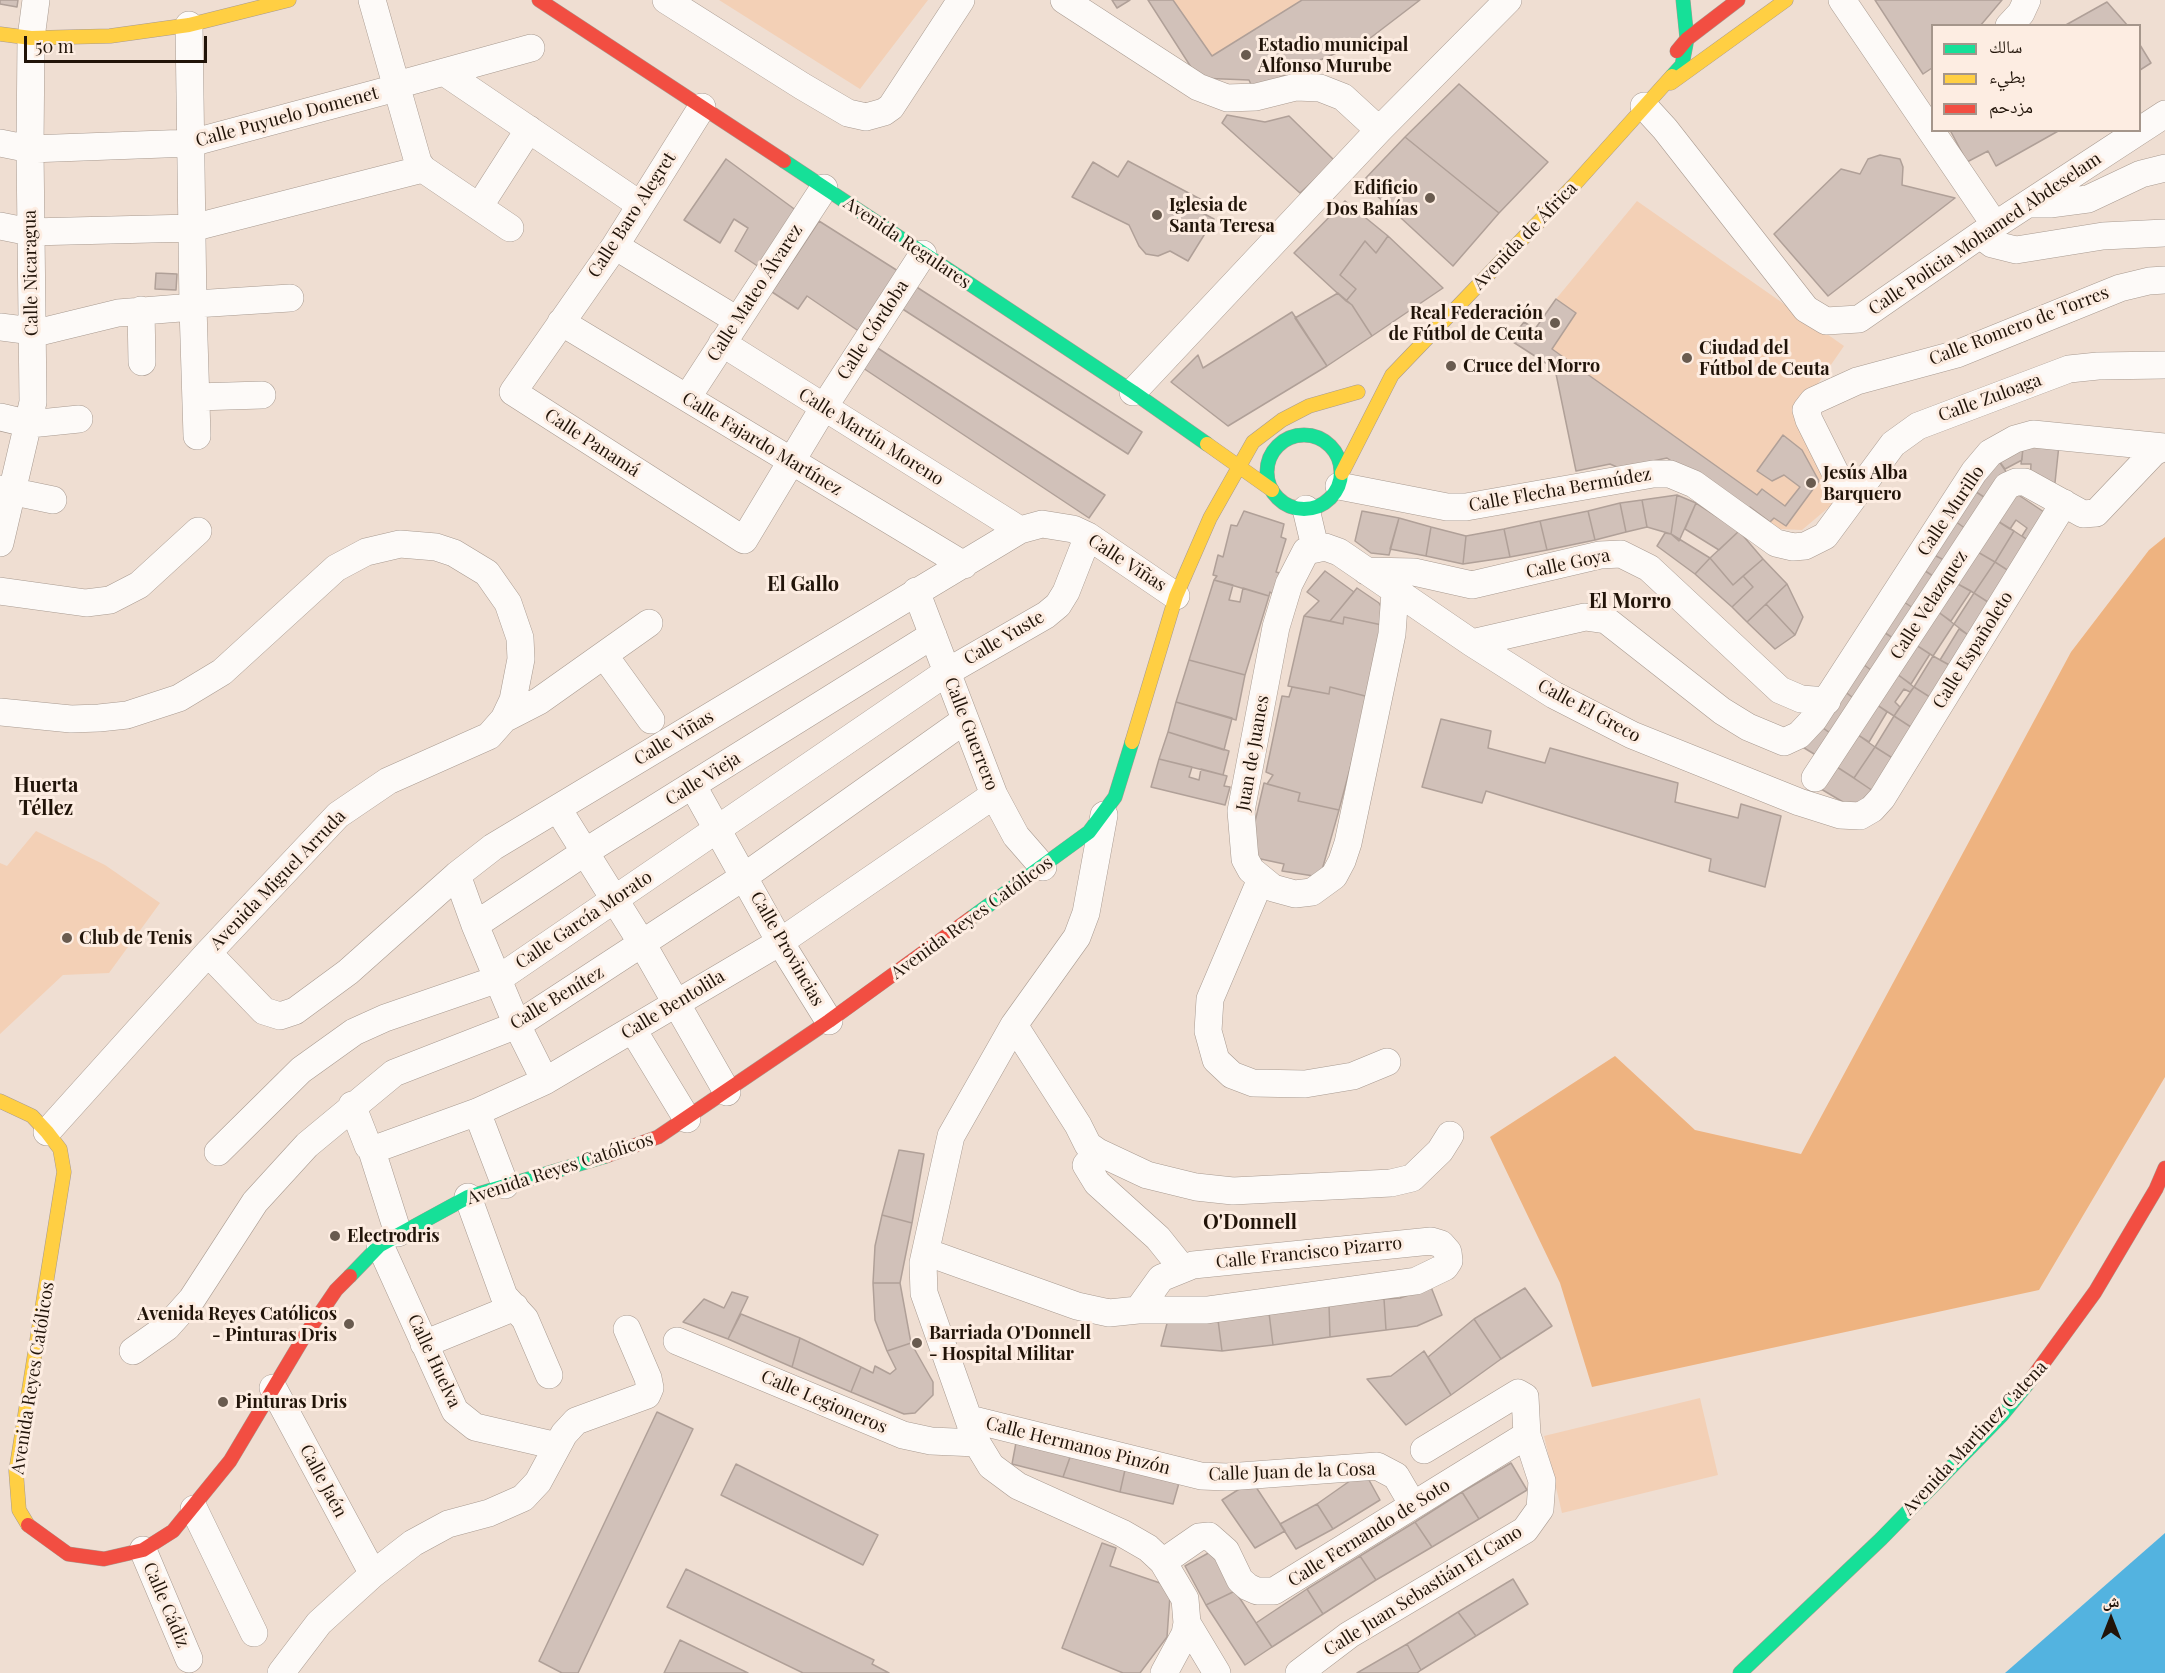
<!DOCTYPE html>
<meta charset="utf-8">
<style>
body{margin:0}
#map{position:relative;width:2165px;height:1673px;overflow:hidden;background:#efded2;font-family:"Playfair Display","Noto Naskh Arabic",serif}
canvas{display:block}
.legend{position:absolute;left:1931px;top:24px;width:210px;height:108px;box-sizing:border-box;background:#fdede2;border:2px solid #a5968b;margin:0;padding:8px 10px;list-style:none;font-size:18px;color:#211409}
.legend li{display:flex;align-items:center;gap:12px;height:30px}
.legend b{width:30px;border:2px solid #a5968b}
.north{position:absolute;left:2081px;top:1589px;width:60px;height:60px;-webkit-text-stroke:4px #fdede2;paint-order:stroke;rotate:0deg;font-size:16px;font-weight:700;line-height:24px;text-align:center;color:#211409}
.north::after{content:'';display:block;margin:auto;width:21px;height:27px;background:#211409;clip-path:polygon(50% 0,100% 100%,50% 72%,0 100%)}
.scale{position:absolute;left:24px;top:36px;width:183px;height:27px;box-sizing:border-box;border:3px solid #211409;border-top:0;padding-left:8px;font-size:18px;line-height:21px;white-space:nowrap;color:#211409;-webkit-text-stroke:4px #fdede2;paint-order:stroke}
</style>
<div id="map">
<canvas width="2165" height="1673"></canvas>
<ul class="legend">
<li><b style="height:8px;background:#16e098"></b>سالك</li>
<li><b style="height:8px;background:#ffcf43"></b>بطيء</li>
<li><b style="height:8px;background:#f24e42"></b>مزدحم</li>
</ul>
<div class="north">ش</div>
<div class="scale">50 m</div>
</div>
<script>
const context = document.querySelector('canvas').getContext('2d');
context.lineJoin = 'round';
function paint(path, color) { context.fillStyle = color; context.fill(path, 'evenodd'); }
const toPath = rows => new Path2D(rows.map(r => 'M' + r).join(''));
function stroke(path, color, width, dash) { context.strokeStyle = color; context.lineWidth = width; context.lineCap = dash ? 'butt' : 'round'; context.setLineDash(dash || []); context.stroke(path); }
function drawText(font, color, halo, rows, align = 'center') {
  context.font = font + ' "Playfair Display",serif'; context.lineWidth = 6; context.setLineDash([]); context.textBaseline = 'middle'; context.strokeStyle = halo; context.fillStyle = color; for (const [text, x, y, turn = 0] of rows) {
    context.save(); context.translate(x, y); context.rotate((+turn || 0) * Math.PI / 180); context.textAlign = isNaN(turn) ? turn : align; if (halo) context.strokeText(text, 0, 0); context.fillText(text, 0, 0); context.restore();
  }
}
const green = toPath([
 [719,0,928,0,860,89],
 [1148,0,1389,0,1256,80,1198,78],
 [1637,201,1844,346,1799,411,1841,497,1802,530,1780,529,1750,507,1667,458,1610,464,1576,471,1555,369,1510,340,1524,322,1535,329,1556,299],
 [36,831,105,865,160,903,109,973,63,975,0,1034,0,863,7,866],
 [1700,1398,1718,1475,1562,1513,1544,1436]
]);
const forest = toPath([
 [2165,537,2165,1077,2039,1290,1592,1387,1560,1283,1490,1137,1615,1056,1695,1130,1801,1154,2071,652,2149,550]
]);
const water = toPath([
 [2165,1533,2165,1673,2005,1673]
]);
const building = toPath([
 [0,0,18,0,17,7,0,4,0,0],
 [1112,0,1130,0,1117,8,1112,0],
 [1148,0,1173,0,1212,56,1302,0,1420,0,1369,39,1253,89,1249,80,1198,78,1148,0],
 [1875,0,2002,0,1980,26,1932,26,1932,68,1923,74,1875,0],
 [2107,2,2128,26,2064,26,2107,2],
 [2140,45,2151,63,2140,70,2140,45],
 [1459,84,1548,162,1499,213,1405,137,1459,84],
 [1227,115,1265,122,1289,116,1335,161,1300,193,1222,123,1227,115],
 [1950,130,2060,130,1996,166,1988,151,1967,162,1950,130],
 [1405,137,1499,213,1453,266,1362,182,1405,137],
 [1880,155,1900,159,1903,167,1902,185,1955,198,1828,296,1774,234,1841,169,1860,174,1868,159,1880,155],
 [726,159,797,211,759,267,735,251,748,228,734,219,720,243,684,220,726,159],
 [1128,161,1202,200,1197,210,1214,219,1188,261,1170,251,1158,256,1146,254,1139,246,1129,225,1072,197,1093,162,1118,177,1128,161],
 [1345,201,1388,236,1376,253,1365,241,1340,275,1356,289,1346,301,1294,253,1345,201],
 [819,221,898,271,860,332,807,296,798,309,772,292,819,221],
 [1388,236,1443,288,1372,336,1352,305,1346,301,1356,289,1340,275,1365,241,1376,253,1388,236],
 [156,273,177,274,176,290,155,289,156,273],
 [915,286,1142,432,1128,454,901,308,915,286],
 [1338,293,1352,305,1372,336,1327,366,1295,318,1338,293],
 [1556,299,1576,313,1552,349,1757,495,1762,489,1785,506,1800,487,1784,475,1772,481,1757,471,1783,435,1802,450,1819,481,1786,526,1774,518,1770,522,1750,507,1746,512,1667,458,1619,468,1610,464,1576,471,1555,369,1510,340,1524,322,1535,329,1556,299],
 [1292,312,1327,366,1228,426,1171,382,1198,355,1203,368,1292,312],
 [876,347,1105,495,1089,518,863,368,876,347],
 [2024,442,2059,445,2054,492,2030,482,2031,464,2021,464,2024,442],
 [2023,445,2022,460,2005,469,1996,457,2023,445],
 [1996,457,2009,476,1987,499,1967,486,1996,457],
 [1967,486,1987,499,1966,529,1948,516,1967,486],
 [2014,492,2050,516,2032,543,2022,536,2027,528,2016,520,2010,529,1996,520,2014,492],
 [1677,495,1671,534,1647,527,1642,500,1677,495],
 [1677,495,1696,503,1679,541,1671,534,1677,495],
 [1642,500,1647,527,1626,532,1620,503,1642,500],
 [1620,503,1626,532,1595,540,1588,511,1620,503],
 [1696,503,1739,531,1719,550,1685,529,1696,503],
 [1244,511,1284,524,1281,537,1286,539,1276,572,1280,573,1273,594,1270,592,1269,596,1214,580,1217,576,1213,575,1218,555,1223,557,1231,525,1237,526,1244,511],
 [1362,511,1399,518,1389,555,1371,553,1355,541,1362,511],
 [1588,511,1595,540,1547,550,1540,521,1588,511],
 [1948,516,1966,529,1946,561,1926,551,1948,516],
 [1399,518,1431,527,1426,556,1390,549,1399,518],
 [1996,520,2014,531,1995,562,1976,551,1996,520],
 [1540,521,1547,550,1510,557,1504,529,1540,521],
 [1431,527,1466,536,1463,564,1426,556,1431,527],
 [1504,529,1510,557,1463,564,1466,536,1504,529],
 [1739,531,1763,559,1733,585,1710,558,1739,531],
 [2014,531,2032,543,2012,573,1995,562,2014,531],
 [1665,533,1671,534,1710,558,1695,574,1657,546,1665,533],
 [1926,551,1946,561,1936,578,1916,565,1926,551],
 [1976,551,1995,562,1974,593,1956,583,1976,551],
 [1710,558,1733,585,1743,576,1753,587,1732,607,1695,574,1710,558],
 [1763,559,1787,584,1747,622,1732,607,1753,587,1743,576,1763,559],
 [1995,562,2012,573,1991,604,1974,593,1995,562],
 [1916,565,1936,578,1916,610,1895,596,1916,565],
 [1325,571,1354,592,1330,621,1304,616,1319,601,1307,592,1325,571],
 [1214,580,1233,585,1229,600,1240,602,1243,588,1269,596,1245,675,1189,660,1214,580],
 [1956,583,1971,591,1951,621,1937,611,1956,583],
 [1787,584,1803,617,1795,635,1766,604,1787,584],
 [1357,588,1379,603,1382,609,1382,625,1344,617,1343,624,1330,621,1357,588],
 [1974,593,1991,604,1971,637,1954,624,1974,593],
 [1895,596,1916,610,1896,640,1876,627,1895,596],
 [1766,604,1795,635,1775,649,1747,622,1766,604],
 [1937,611,1954,624,1933,656,1916,645,1937,611],
 [1304,616,1343,624,1344,617,1382,625,1369,697,1330,687,1329,694,1288,686,1304,616],
 [1876,627,1896,640,1875,673,1856,659,1876,627],
 [1959,629,1971,637,1953,667,1940,660,1959,629],
 [1916,645,1930,654,1911,684,1897,674,1916,645],
 [1933,656,1953,667,1933,699,1914,687,1933,656],
 [1856,659,1875,673,1857,701,1839,687,1856,659],
 [1189,660,1245,675,1236,720,1176,702,1189,660],
 [1897,674,1914,687,1910,692,1904,689,1895,702,1900,707,1894,716,1877,705,1897,674],
 [1292,687,1329,694,1330,687,1369,697,1339,810,1298,801,1300,793,1267,784,1273,775,1266,772,1282,696,1289,697,1292,687],
 [1839,687,1857,701,1833,735,1816,723,1839,687],
 [1914,687,1933,699,1914,729,1894,716,1914,687],
 [1176,702,1232,718,1224,750,1168,732,1176,702],
 [1877,705,1887,712,1869,742,1858,735,1877,705],
 [1894,716,1914,729,1894,759,1875,747,1894,716],
 [1441,719,1491,731,1488,748,1545,763,1550,748,1678,783,1675,802,1738,818,1741,804,1781,816,1765,887,1709,871,1711,859,1486,791,1482,803,1422,787,1441,719],
 [1816,723,1834,736,1819,757,1801,746,1816,723],
 [1168,732,1229,751,1223,775,1159,759,1168,732],
 [1858,735,1875,747,1854,778,1837,767,1858,735],
 [1875,747,1894,759,1873,791,1854,778,1875,747],
 [1159,759,1192,767,1189,777,1199,780,1201,769,1227,776,1224,786,1230,787,1225,805,1151,787,1159,759],
 [1837,767,1873,791,1860,812,1821,789,1837,767],
 [1264,783,1300,793,1298,801,1339,810,1320,877,1282,871,1284,864,1247,856,1264,783],
 [899,1150,924,1154,912,1223,882,1215,899,1150],
 [882,1215,912,1223,900,1283,873,1283,875,1246,882,1215],
 [873,1283,900,1283,911,1343,887,1351,875,1320,873,1283],
 [1431,1287,1442,1315,1417,1326,1386,1330,1384,1299,1400,1298,1431,1287],
 [1525,1288,1552,1326,1501,1359,1474,1319,1525,1288],
 [732,1292,748,1297,728,1339,683,1322,704,1299,724,1308,732,1292],
 [1384,1299,1386,1330,1330,1337,1329,1305,1384,1299],
 [1329,1305,1330,1337,1273,1345,1269,1313,1329,1305],
 [1269,1313,1273,1345,1222,1351,1218,1320,1269,1313],
 [741,1314,800,1338,792,1367,728,1339,741,1314],
 [1169,1316,1218,1320,1222,1351,1161,1346,1169,1316],
 [1474,1319,1501,1359,1451,1395,1428,1357,1474,1319],
 [800,1338,861,1367,851,1392,792,1367,800,1338],
 [911,1343,933,1382,933,1395,915,1413,904,1414,851,1392,861,1367,873,1373,875,1366,890,1374,896,1369,887,1351,911,1343],
 [1424,1351,1451,1395,1406,1425,1367,1379,1391,1376,1424,1351],
 [657,1412,693,1429,578,1673,562,1673,539,1661,657,1412],
 [1018,1432,1074,1446,1063,1477,1012,1464,1018,1432],
 [1074,1446,1127,1461,1120,1492,1063,1477,1074,1446],
 [1127,1461,1181,1476,1173,1504,1120,1492,1127,1461],
 [1511,1463,1527,1490,1479,1519,1462,1492,1511,1463],
 [736,1464,878,1535,863,1565,721,1495,736,1464],
 [1364,1471,1380,1500,1333,1529,1317,1504,1364,1471],
 [1252,1481,1285,1531,1255,1548,1222,1500,1252,1481],
 [1462,1492,1479,1519,1432,1547,1415,1522,1462,1492],
 [1317,1504,1333,1529,1296,1549,1280,1524,1317,1504],
 [1415,1522,1432,1547,1376,1580,1360,1556,1415,1522],
 [1102,1543,1116,1548,1110,1566,1160,1583,1170,1595,1167,1637,1140,1673,1123,1673,1062,1648,1102,1543],
 [1212,1551,1235,1591,1206,1605,1185,1566,1212,1551],
 [1360,1556,1376,1580,1323,1614,1307,1589,1360,1556],
 [686,1569,874,1660,872,1664,889,1673,803,1673,667,1607,686,1569],
 [1513,1579,1528,1604,1476,1636,1458,1612,1513,1579],
 [1307,1589,1323,1614,1272,1647,1256,1623,1307,1589],
 [1235,1591,1272,1647,1245,1665,1206,1605,1235,1591],
 [1458,1612,1476,1636,1421,1670,1407,1644,1458,1612],
 [680,1640,748,1673,664,1673,680,1640],
 [1407,1644,1421,1670,1417,1673,1357,1673,1407,1644]
]);
const street = toPath([
 [372,0,418,162,423,169,510,228],
 [666,0,802,86,848,113,866,117,884,112,891,107,961,0],
 [1064,0,1198,87,1227,98,1256,97,1296,87,1320,88,1343,97,1379,130],
 [1842,0,1995,225],
 [2009,26,2021,13,2027,0],
 [444,72,639,204],
 [1644,106,1665,129,1806,309,1826,321,1859,319,1980,235,2165,114],
 [702,107,615,246,513,392,744,540,824,407,923,254],
 [0,143,30,149,191,143,396,88,404,83,531,48],
 [2029,204,2050,204,2088,199,2141,174,2165,168],
 [479,207,529,129],
 [0,226,30,232,192,228,423,169],
 [1980,235,1992,244,2016,250,2103,236,2165,233],
 [615,246,737,320],
 [195,304,290,298],
 [193,307,197,436],
 [141,310,142,362],
 [561,322,964,565],
 [0,327,40,332,118,313,193,307,189,25],
 [722,343,1020,530],
 [1133,392,1379,130,1508,0],
 [196,397,262,395],
 [687,398,824,188],
 [0,417,30,424,79,419],
 [1339,486,1447,507,1466,507,1653,474,1670,474,1694,484,1776,543,1793,547,1805,546,1825,536,1893,444,1918,426,2069,369,2098,366,2165,365],
 [0,489,53,500],
 [1850,502,1809,420,1806,410,1813,401,1857,381,1957,354,2120,288,2149,281,2165,280],
 [1306,509,1315,547],
 [0,543,33,402,30,149,31,38,36,0],
 [1366,571,1414,572,1472,585,1600,555,1621,554,1649,568,1780,690,1801,699,1827,701],
 [0,591,86,603,110,600,139,585,198,531],
 [916,591,994,795,1016,836,1043,867],
 [1395,592,1392,634,1348,843,1342,861,1334,876,1312,892,1295,894,1273,888,1251,870,1245,859,1241,811,1276,627,1289,584,1306,551,1325,547,1339,552,1472,643,1554,695,1632,735,1799,802,1840,815,1860,816,1872,809,1882,798,2064,503],
 [1472,643,1585,617,1606,620,1722,711,1748,727,1784,742,1799,735,1814,719,1974,472,1990,453,2015,439,2033,434,2164,447],
 [604,655,651,720],
 [0,712,71,719,99,718,127,715,179,698,222,672,336,568,366,552,400,544,436,547,454,553,487,573,508,603,520,638,521,659,513,700,504,719,489,736,388,781,338,815,208,953,47,1132],
 [504,719,539,701,649,623],
 [1815,778,2007,486,2016,482,2025,482,2083,514,2096,513,2154,452,2165,447],
 [693,786,780,942,829,1021],
 [558,809,643,945,727,1092],
 [1104,815,1086,913,1077,937,1014,1025,951,1136,923,1263,924,1293,977,1443,991,1466,1018,1486,1122,1533,1148,1548,1163,1562,1185,1599,1187,1623,1185,1634,1164,1673],
 [457,875,475,925,517,1025,545,1081],
 [1261,879,1210,999,1208,1031,1216,1060,1232,1075,1253,1083,1305,1084,1353,1076,1387,1062],
 [475,925,585,852,933,635],
 [208,953,264,1011,280,1016,295,1011,348,972,457,875,493,847,1020,530,1042,524,1073,529,1088,536,1176,596],
 [1014,1025,1078,1125,1088,1145,1098,1152,1147,1175,1196,1187,1233,1191,1391,1183,1412,1178,1440,1151,1450,1135],
 [633,1030,687,1119],
 [352,1105,368,1146,375,1149,477,1112,545,1081,780,942,994,795],
 [477,1112,505,1185],
 [371,1148,398,1233],
 [218,1152,301,1070,354,1032,385,1018,498,979,947,672,1046,615,1058,605,1066,592,1088,536],
 [1098,1152,1086,1165,1097,1183,1158,1238,1182,1268],
 [468,1197,504,1296,525,1319,549,1375],
 [380,1245,455,1411,475,1427,557,1446],
 [926,1252,1077,1306,1109,1313,1138,1310,1207,1310,1416,1281,1445,1267,1449,1261,1448,1252,1441,1244,1431,1241,1193,1265,1161,1278,1138,1310],
 [677,1341,903,1435,931,1441,977,1443],
 [424,1344,515,1307],
 [133,1351,167,1327,192,1299,255,1202,307,1145,394,1073,517,1025,745,876,965,720],
 [273,1388,373,1574],
 [970,1419,1201,1476,1227,1477,1377,1466,1396,1476,1413,1505],
 [194,1509,254,1633],
 [143,1550,189,1659],
 [1163,1562,1199,1537,1209,1536,1226,1551,1240,1580,1248,1587,1257,1591,1274,1591,1527,1435],
 [1187,1623,1217,1673],
 [281,1673,319,1623,373,1574,413,1543,448,1524,489,1513,523,1498,538,1482,564,1434,576,1421,647,1395,650,1388,648,1378,627,1329],
 [1299,1673,1349,1635,1525,1530,1540,1509,1542,1481,1527,1435,1525,1397,1518,1393,1424,1450]
]);
const fast = toPath([
 [1672,76,1682,65,1687,39,1683,0],
 [784,161,1133,392,1207,444],
 '1267 472a37 37 0 1 1 74 0a37 37 0 1 1-74 0Z',
 [971,918,1089,832,1115,797,1132,742],
 [350,1276,380,1245,468,1197,606,1156],
 [1740,1673,1881,1539,2002,1415,2033,1377]
]);
const slow = toPath([
 [0,34,31,38,110,36,189,25,289,0],
 [1671,83,1786,0],
 [1207,444,1272,490],
 [1342,473,1392,375,1575,184,1672,76],
 [1132,742,1176,596,1210,518,1253,442,1282,420,1309,406,1358,392],
 [0,1101,32,1116,47,1132,60,1149,64,1172,16,1471,19,1510,28,1525]
]);
const jam = toPath([
 [539,0,784,161],
 [1677,51,1687,39,1738,0],
 [606,1156,658,1137,829,1021,971,918],
 [2033,1377,2095,1292,2156,1189,2165,1168],
 [28,1525,68,1554,104,1559,143,1550,173,1531,230,1461,304,1337,336,1290,350,1276]
]);
const markers = [
 [1246,55,6,"#695b4f"],
 [1430,198,6,"#695b4f"],
 [1157,215,6,"#695b4f"],
 [1555,323,6,"#695b4f"],
 [1687,358,6,"#695b4f"],
 [1451,366,6,"#695b4f"],
 [1811,483,6,"#695b4f"],
 [67,938,6,"#695b4f"],
 [335,1236,6,"#695b4f"],
 [349,1324,6,"#695b4f"],
 [917,1343,6,"#695b4f"],
 [223,1402,6,"#695b4f"]
];
const poiNames = [
 ["Estadio municipal",1258,45],
 ["Alfonso Murube",1258,66],
 ["Edificio",1418,188,"right"],
 ["Dos Bahías",1418,209,"right"],
 ["Iglesia de",1169,205],
 ["Santa Teresa",1169,226],
 ["Real Federación",1543,313,"right"],
 ["de Fútbol de Ceuta",1543,334,"right"],
 ["Ciudad del",1699,348],
 ["Fútbol de Ceuta",1699,369],
 ["Cruce del Morro",1463,366],
 ["Jesús Alba",1823,473],
 ["Barquero",1823,494],
 ["Club de Tenis",79,938],
 ["Electrodris",347,1236],
 ["Avenida Reyes Católicos",337,1314,"right"],
 ["- Pinturas Dris",337,1335,"right"],
 ["Barriada O'Donnell",929,1333],
 ["- Hospital Militar",929,1354],
 ["Pinturas Dris",235,1402]
];
const streetNames = [
 ["Calle Puyuelo Domenet",287,117,-15],
 ["Calle Baro Alegret",632,215,-57],
 ["Calle Policia Mohamed Abdeselam",1985,234,-34],
 ["Avenida de África",1525,236,-46],
 ["Avenida Regulares",907,243,34],
 ["Calle Nicaragua",31,273,-91],
 ["Calle Mateo Álvarez",755,293,-57],
 ["Calle Romero de Torres",2019,326,-21],
 ["Calle Córdoba",873,330,-57],
 ["Calle Zuloaga",1990,398,-20],
 ["Calle Martín Moreno",871,437,32],
 ["Calle Panamá",592,443,33],
 ["Calle Fajardo Martínez",762,444,31],
 ["Calle Flecha Bermúdez",1560,490,-10],
 ["Calle Murillo",1951,511,-56],
 ["Calle Viñas",1127,563,33],
 ["Calle Goya",1568,564,-12],
 ["Calle Velazquez",1929,605,-57],
 ["Calle Yuste",1004,638,-30],
 ["Calle Españoleto",1973,650,-58],
 ["Calle El Greco",1589,711,28],
 ["Calle Guerrero",971,734,69],
 ["Calle Viñas",674,738,-31],
 ["Juan de Juanes",1253,753,-80],
 ["Calle Vieja",703,779,-32],
 ["Avenida Miguel Arruda",278,880,-46],
 ["Avenida Reyes Católicos",972,918,-36],
 ["Calle García Morato",584,920,-34],
 ["Calle Provincias",787,949,60],
 ["Calle Benítez",557,998,-31],
 ["Calle Bentolila",673,1005,-31],
 ["Avenida Reyes Católicos",560,1169,-18],
 ["Calle Francisco Pizarro",1309,1253,-6],
 ["Calle Huelva",434,1361,65],
 ["Avenida Reyes Católicos",33,1378,-81],
 ["Calle Legioneros",824,1402,23],
 ["Avenida Martinez Catena",1975,1438,-47],
 ["Calle Hermanos Pinzón",1078,1446,14],
 ["Calle Juan de la Cosa",1292,1472,-2],
 ["Calle Jaén",323,1481,62],
 ["Calle Fernando de Soto",1369,1533,-32],
 ["Calle Juan Sebastián El Cano",1423,1591,-32],
 ["Calle Cádiz",166,1605,67]
];
const neighbourhoodNames = [
 ["El Gallo",803,585],
 ["El Morro",1630,602],
 ["Huerta",46,786],
 ["Téllez",46,809],
 ["O'Donnell",1250,1223]
];
paint(green, '#f3d0b6');
paint(forest, '#eeb380');
paint(water, '#53b3e0');
paint(building, '#d1c1b9');
stroke(building, '#b0a098', 1.5);
stroke(street, '#a89a90', 28);
stroke(fast, '#a89a90', 15);
stroke(slow, '#a89a90', 15);
stroke(jam, '#a89a90', 15);
stroke(street, '#fdfaf8', 27);
stroke(fast, '#16e098', 14);
stroke(slow, '#ffcf43', 14);
stroke(jam, '#f24e42', 14);
for (const [x, y, r, color] of markers) { const dot = new Path2D(); dot.arc(x, y, r, 0, 2 * Math.PI); context.fillStyle = color; context.fill(dot); stroke(dot, '#fdede2', 2); }
drawText('bold 18px', '#211409', '#fdede2', poiNames, 'left');
drawText('18px', '#211409', '#fdede2', streetNames);
drawText('bold 20px', '#211409', '#fdede2', neighbourhoodNames);
</script>
